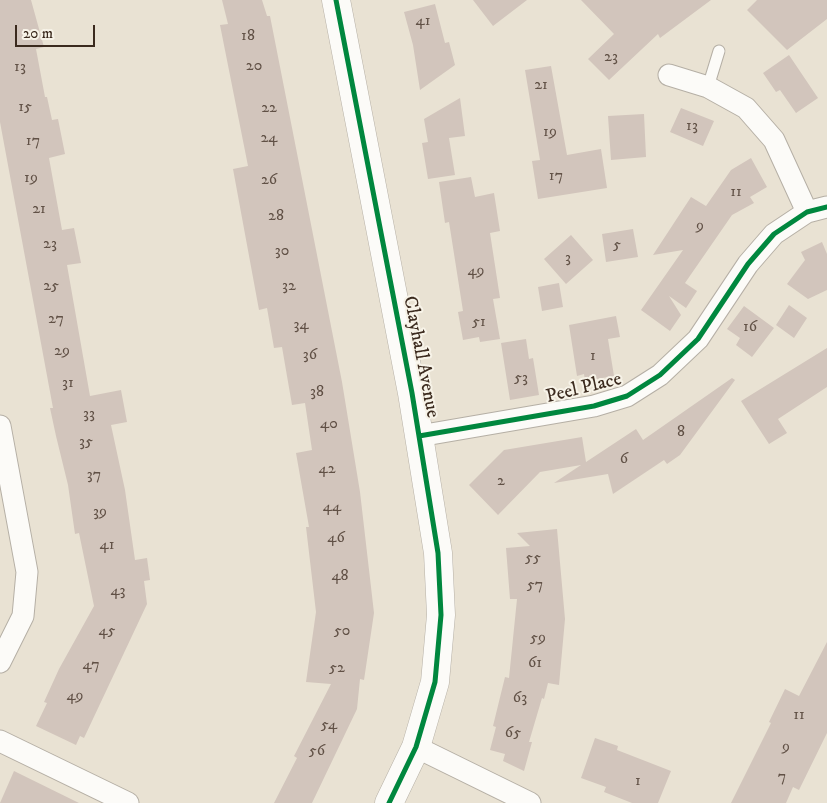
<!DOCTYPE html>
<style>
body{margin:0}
#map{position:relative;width:827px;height:803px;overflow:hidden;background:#e9e2d3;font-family:"IM FELL DW Pica",serif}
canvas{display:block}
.scale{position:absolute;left:15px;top:25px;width:80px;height:22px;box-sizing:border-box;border:2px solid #3b2a1e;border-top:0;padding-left:6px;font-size:15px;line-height:18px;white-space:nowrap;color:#3b2a1e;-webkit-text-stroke:4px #f7f3e8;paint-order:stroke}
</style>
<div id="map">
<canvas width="827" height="803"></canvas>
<div class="scale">20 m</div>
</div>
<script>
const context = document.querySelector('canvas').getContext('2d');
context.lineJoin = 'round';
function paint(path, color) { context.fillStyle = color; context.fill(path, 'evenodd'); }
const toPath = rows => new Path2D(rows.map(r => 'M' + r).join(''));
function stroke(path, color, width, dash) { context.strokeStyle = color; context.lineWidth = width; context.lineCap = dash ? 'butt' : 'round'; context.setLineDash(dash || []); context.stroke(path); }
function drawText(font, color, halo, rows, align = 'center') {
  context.font = font + ' "IM FELL DW Pica",serif'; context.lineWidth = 4; context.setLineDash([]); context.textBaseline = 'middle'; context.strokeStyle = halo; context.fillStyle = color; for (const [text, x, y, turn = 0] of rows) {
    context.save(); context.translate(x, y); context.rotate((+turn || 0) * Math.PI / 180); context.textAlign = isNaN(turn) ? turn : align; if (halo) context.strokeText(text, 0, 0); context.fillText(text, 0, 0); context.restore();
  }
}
const building = toPath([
 [0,0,31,0,44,47,36,49,45,97,47,97,52,120,58,119,65,154,49,158,62,230,74,228,81,263,67,265,90,396,121,390,127,422,111,425,125,490,135,560,147,558,150,580,144,581,147,604,84,738,80,736,76,745,36,726,47,703,44,702,59,669,94,606,79,533,75,534,68,485,56,436,50,408,53,408,0,122],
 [222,0,262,0,267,16,270,16,342,382,360,492,374,613,364,680,360,679,357,709,312,803,274,803,297,758,294,756,331,684,306,682,316,612,306,527,309,527,296,453,312,450,305,403,292,405,282,347,274,348,267,308,259,310,233,169,248,166,220,25,228,24],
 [473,0,527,0,493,26],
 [581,0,711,0,660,38,658,34,609,80,588,59,614,34],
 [757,0,827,0,827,19,787,50,747,10],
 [435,4,445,43,449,42,455,65,420,90,413,45,404,12],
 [789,55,818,98,796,113,780,90,776,92,763,73],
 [551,66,567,155,601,149,607,188,538,199,532,161,540,160,525,70],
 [460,98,465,136,449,138,455,175,428,179,422,143,428,142,424,119],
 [681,108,714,121,703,146,670,132],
 [644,114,646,157,611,160,608,116],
 [751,158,767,187,750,197,754,203,732,215,685,283,697,291,686,308,669,296,681,315,670,331,641,310,683,250,653,255,691,197,706,206,731,170],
 [471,177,475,197,494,193,500,231,490,233,500,298,493,299,500,339,480,342,479,337,463,340,458,312,463,311,449,222,445,223,439,182],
 [633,229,638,257,606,262,602,234],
 [571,235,593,260,566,284,544,259],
 [822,242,827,254,827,290,808,299,787,284,805,260,801,252],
 [559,283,563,307,542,311,538,287],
 [789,305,807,318,794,338,776,325],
 [744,306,774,328,752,357,736,345,740,338,727,329],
 [616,316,620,337,608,339,614,376,585,381,584,374,577,376,569,325],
 [526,339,529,359,533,358,539,395,510,400,501,343],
 [827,348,827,387,778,419,787,433,769,444,741,401],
 [732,378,735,380,680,455,667,464,664,460,613,494,608,474,554,483,581,465,540,472,498,515,469,485,504,450,582,437,586,462,636,429,643,440],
 [557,529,565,619,559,685,548,683,544,699,542,698,529,742,532,742,524,771,503,761,505,754,490,750,496,727,493,726,505,677,509,678,517,599,510,599,506,548,530,546,517,533],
 [827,642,827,733,799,790,793,787,786,803,731,803,771,723,769,722,785,689,799,696],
 [595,738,618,746,617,750,671,771,658,803,632,803,604,792,606,787,581,778],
 [14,771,79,803,0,803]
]);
const service = toPath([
 [708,87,719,51]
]);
const minor = toPath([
 [669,75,708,87,746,108,774,140,807,212],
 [0,426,27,572,23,616,0,662],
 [419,436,594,406,627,396,660,375,698,339,748,264,774,234,807,212,827,207],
 [0,741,128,803],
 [416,747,530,803]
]);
const tertiary = toPath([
 [336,0,412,393,438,553,441,615,435,682,416,747,389,803]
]);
const cycleway = toPath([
 [336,0,412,393,438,553,441,615,435,682,416,747,389,803],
 [419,436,594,406,627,396,660,375,698,339,748,264,774,234,807,212,827,207]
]);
const numberNames = [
 ["41",423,22],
 ["18",248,37],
 ["23",611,58],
 ["20",254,67],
 ["13",20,68],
 ["21",541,86],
 ["15",25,108],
 ["22",269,109],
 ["13",692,127],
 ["19",550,133],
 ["24",269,139],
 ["17",33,142],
 ["17",556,177],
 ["19",31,179],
 ["26",269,181],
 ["11",736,193],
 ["21",39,210],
 ["28",276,217],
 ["9",700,227],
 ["23",50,245],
 ["5",617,246],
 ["30",282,252],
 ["3",568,259],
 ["49",476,272],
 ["25",51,287],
 ["32",289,287],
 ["27",56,320],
 ["51",479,323],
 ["34",301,326],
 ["16",750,328],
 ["29",62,352],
 ["36",310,356],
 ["1",593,357],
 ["53",521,379],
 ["31",68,384],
 ["38",317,393],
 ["33",89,415],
 ["40",329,425],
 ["8",681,433],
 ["35",86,443],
 ["6",624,460],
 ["42",327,470],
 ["37",94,476],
 ["2",501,482],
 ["44",332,508],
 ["39",100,513],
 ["46",336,539],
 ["41",107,546],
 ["55",533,559],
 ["48",340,577],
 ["57",535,586],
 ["43",118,592],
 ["45",107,632],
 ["50",342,632],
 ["59",538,639],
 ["61",535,664],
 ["47",91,666],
 ["52",337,669],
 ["49",75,697],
 ["63",520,699],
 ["11",799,716],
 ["54",329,726],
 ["65",513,734],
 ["9",786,748],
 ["56",317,752],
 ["7",782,778],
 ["1",638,782]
];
const streetNames = [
 ["Clayhall Avenue",420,357,79],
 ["Peel Place",584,389,-14]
];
paint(building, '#d2c5bc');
stroke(service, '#b5afa5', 13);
stroke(minor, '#b5afa5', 23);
stroke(tertiary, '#b5afa5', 29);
stroke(service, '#fcfbf8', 11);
stroke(minor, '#fcfbf8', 21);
stroke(tertiary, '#fcfbf8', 28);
stroke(cycleway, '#00873e', 5);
drawText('16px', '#615146', null, numberNames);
drawText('19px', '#3b2a1e', '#f7f3e8', streetNames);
</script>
